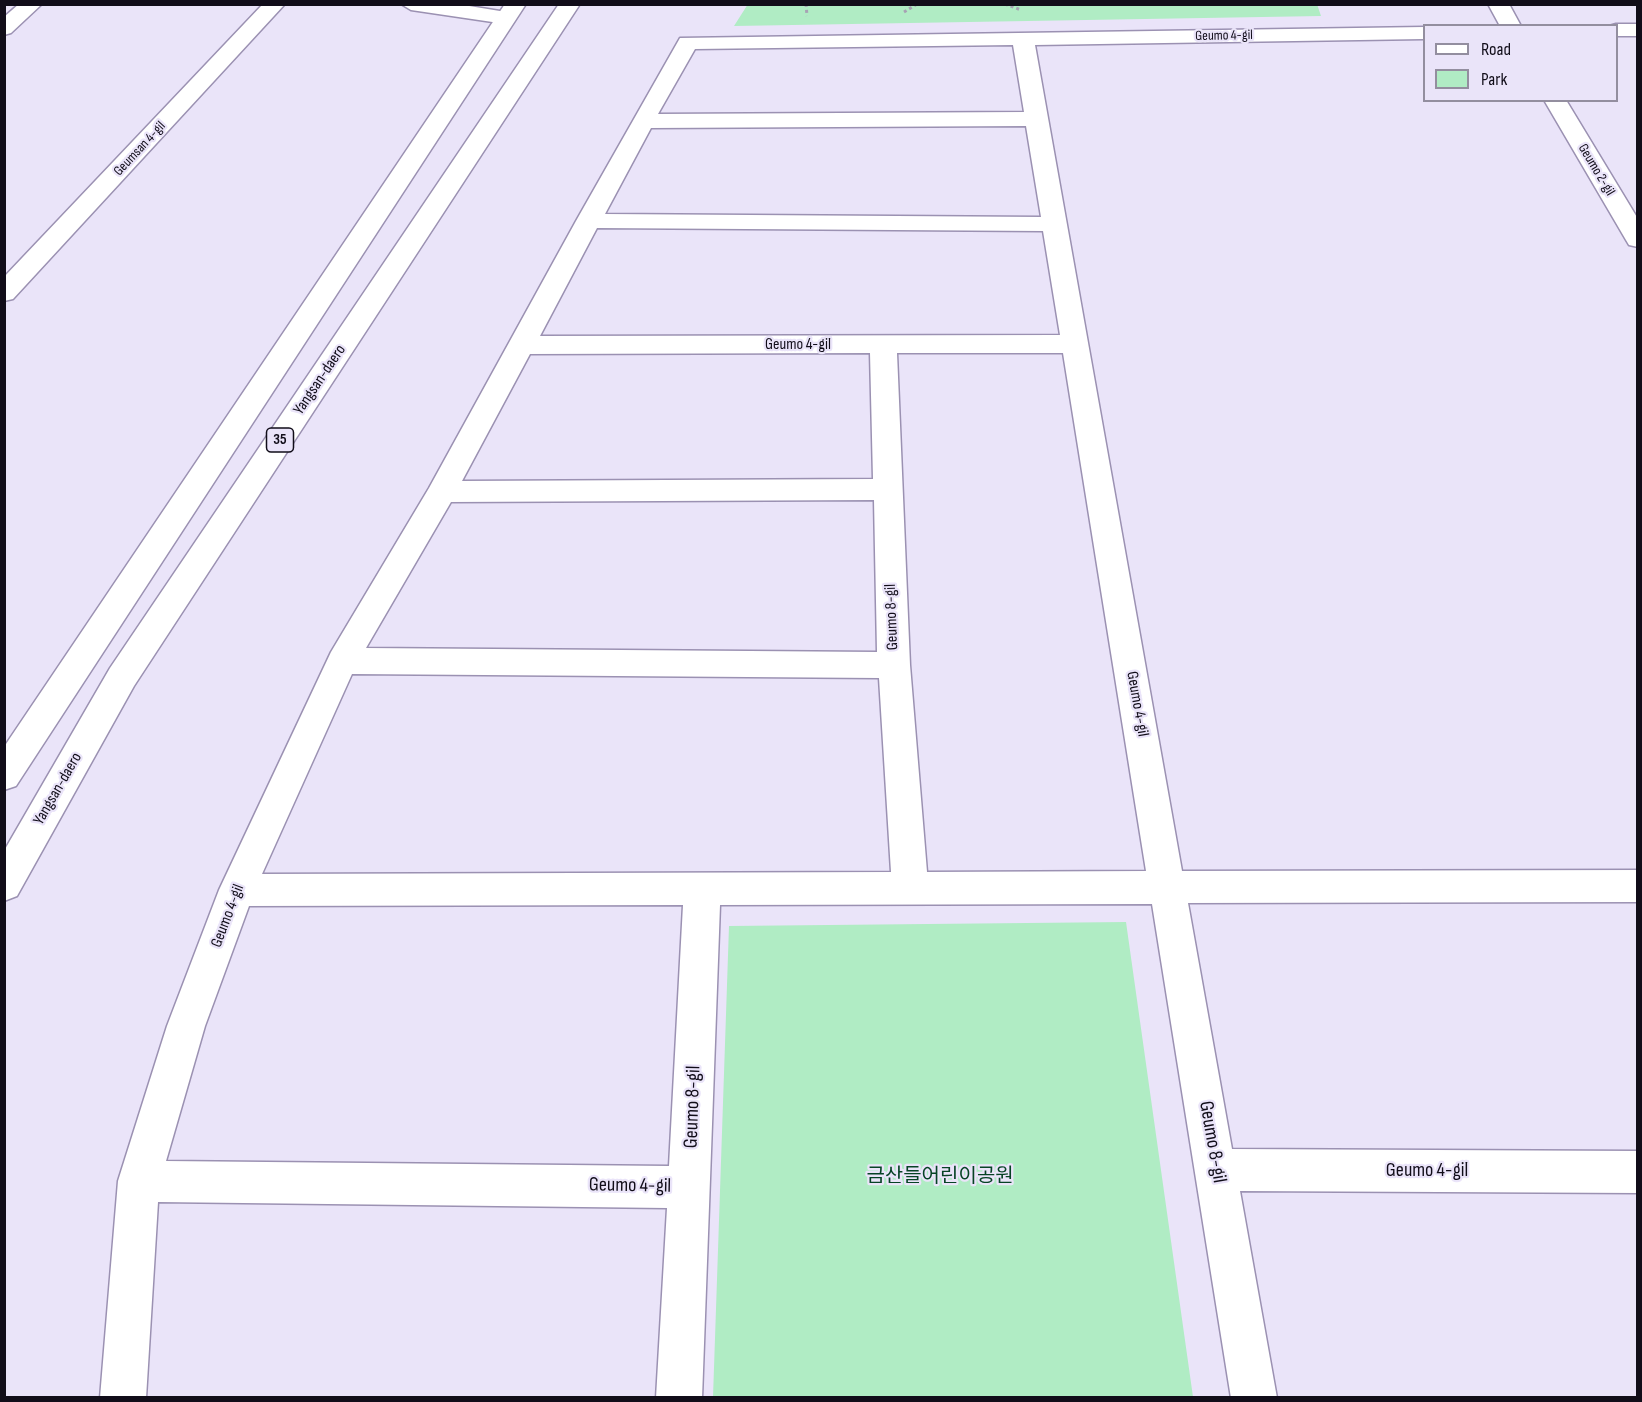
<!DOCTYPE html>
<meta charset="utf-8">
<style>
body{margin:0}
#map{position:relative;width:1642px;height:1402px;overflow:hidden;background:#eae4f9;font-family:"Sofia Sans Condensed",sans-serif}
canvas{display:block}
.frame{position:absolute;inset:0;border:6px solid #110d19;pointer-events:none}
.legend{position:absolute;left:1423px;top:24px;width:195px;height:78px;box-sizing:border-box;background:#eae4f9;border:2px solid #938e9f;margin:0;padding:8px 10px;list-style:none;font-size:18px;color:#110d19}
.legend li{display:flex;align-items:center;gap:12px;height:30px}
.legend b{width:30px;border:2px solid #938e9f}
</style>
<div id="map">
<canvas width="1642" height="1402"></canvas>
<div class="frame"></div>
<ul class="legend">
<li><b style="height:8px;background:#fff"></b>Road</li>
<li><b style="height:16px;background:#b0ecc4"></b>Park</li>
</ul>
</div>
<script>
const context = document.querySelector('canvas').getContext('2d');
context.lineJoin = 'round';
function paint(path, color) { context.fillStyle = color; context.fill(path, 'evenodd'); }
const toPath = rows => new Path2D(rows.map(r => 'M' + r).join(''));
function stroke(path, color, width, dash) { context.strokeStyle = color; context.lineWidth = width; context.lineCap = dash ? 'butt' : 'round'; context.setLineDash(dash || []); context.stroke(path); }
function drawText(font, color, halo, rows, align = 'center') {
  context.font = font + ' "Sofia Sans Condensed","Noto Sans KR",sans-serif'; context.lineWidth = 4.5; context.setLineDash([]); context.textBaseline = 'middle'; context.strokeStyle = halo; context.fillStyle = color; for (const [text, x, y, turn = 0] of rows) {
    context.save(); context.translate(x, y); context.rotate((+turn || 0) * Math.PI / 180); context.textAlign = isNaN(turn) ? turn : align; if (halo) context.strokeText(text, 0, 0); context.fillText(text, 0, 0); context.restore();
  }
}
const green = toPath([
 [748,4,1317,4,1321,16,734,26],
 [1126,922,1193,1397,713,1397,729,926]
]);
const path = toPath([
 [806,4,807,16],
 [1005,4,1021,10],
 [904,12,917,4]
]);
const minor = toPath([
 [19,4,42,4,11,33,4,35,4,17,19,4],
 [263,4,285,4,13,299,4,301,4,277,263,4],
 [401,4,457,4,506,12,513,14,516,18,513,22,506,24,411,10,401,4],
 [1488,4,1509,4,1521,26,1500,26,1488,4],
 [1616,24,1638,24,1638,36,1616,36,1616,26,1609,26,1616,24],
 [1424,27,1424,39,1035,45,1182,871,1638,870,1638,902,1188,903,1232,1149,1638,1151,1638,1193,1240,1191,1277,1398,1231,1398,1152,904,720,905,702,1398,656,1398,667,1208,158,1202,146,1398,100,1398,118,1181,167,1026,219,890,331,652,429,488,576,221,680,38,1424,27],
 [1013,45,1024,112,658,114,695,49,1013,45],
 [1026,126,1041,217,605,214,651,128,1026,126],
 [597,228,1043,231,1060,335,540,336,597,228],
 [870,353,873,479,462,481,530,354,870,353],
 [897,353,1063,353,1146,871,927,872,910,665,897,353],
 [874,500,877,652,366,648,451,502,874,500],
 [352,674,879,678,891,872,262,874,352,674],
 [683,905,669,1166,166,1161,205,1026,249,906,683,905],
 [1544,100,1566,100,1638,219,1638,247,1629,245,1626,240,1544,100]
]);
const primary = toPath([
 [505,4,526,4,16,786,4,790,4,747,505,4],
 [559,4,580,4,134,686,17,896,4,901,4,851,110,668,559,4]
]);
const farStreetnames = [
 ["Geumo 4-gil",1224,36,-1],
 ["Geumsan 4-gil",140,149,-47],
 ["Geumo 2-gil",1596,170,59]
];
const shields = [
 [280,440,27]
];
const shieldNames = [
 ["35",280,440]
];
const streetNames = [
 ["Geumo 4-gil",798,345],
 ["Yangsan-daero",320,380,-56],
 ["Geumo 8-gil",892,617,-92],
 ["Geumo 4-gil",1137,704,80],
 ["Yangsan-daero",58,789,-60],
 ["Geumo 4-gil",228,916,-69]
];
const nearStreetnames = [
 ["Geumo 8-gil",693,1107,-88],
 ["Geumo 8-gil",1212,1142,80],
 ["Geumo 4-gil",1427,1171],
 ["Geumo 4-gil",630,1186,1]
];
const nearParknames = [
 ["금산들어린이공원",940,1177]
];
paint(green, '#b0ecc4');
stroke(minor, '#9b91b2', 3);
stroke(primary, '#9b91b2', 3);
stroke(path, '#a7a2b4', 3, [3, 3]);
paint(minor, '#fff');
paint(primary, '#fff');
drawText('14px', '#110d19', '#eae4f9', farStreetnames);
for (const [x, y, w] of shields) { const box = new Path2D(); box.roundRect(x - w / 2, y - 12, w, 24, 4.5); context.fillStyle = '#eae4f9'; context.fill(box); stroke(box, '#110d19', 1.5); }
drawText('bold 15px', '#110d19', null, shieldNames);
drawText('16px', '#110d19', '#eae4f9', streetNames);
drawText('20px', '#110d19', '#eae4f9', nearStreetnames);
drawText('20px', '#064325', '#eae4f9', nearParknames);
</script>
